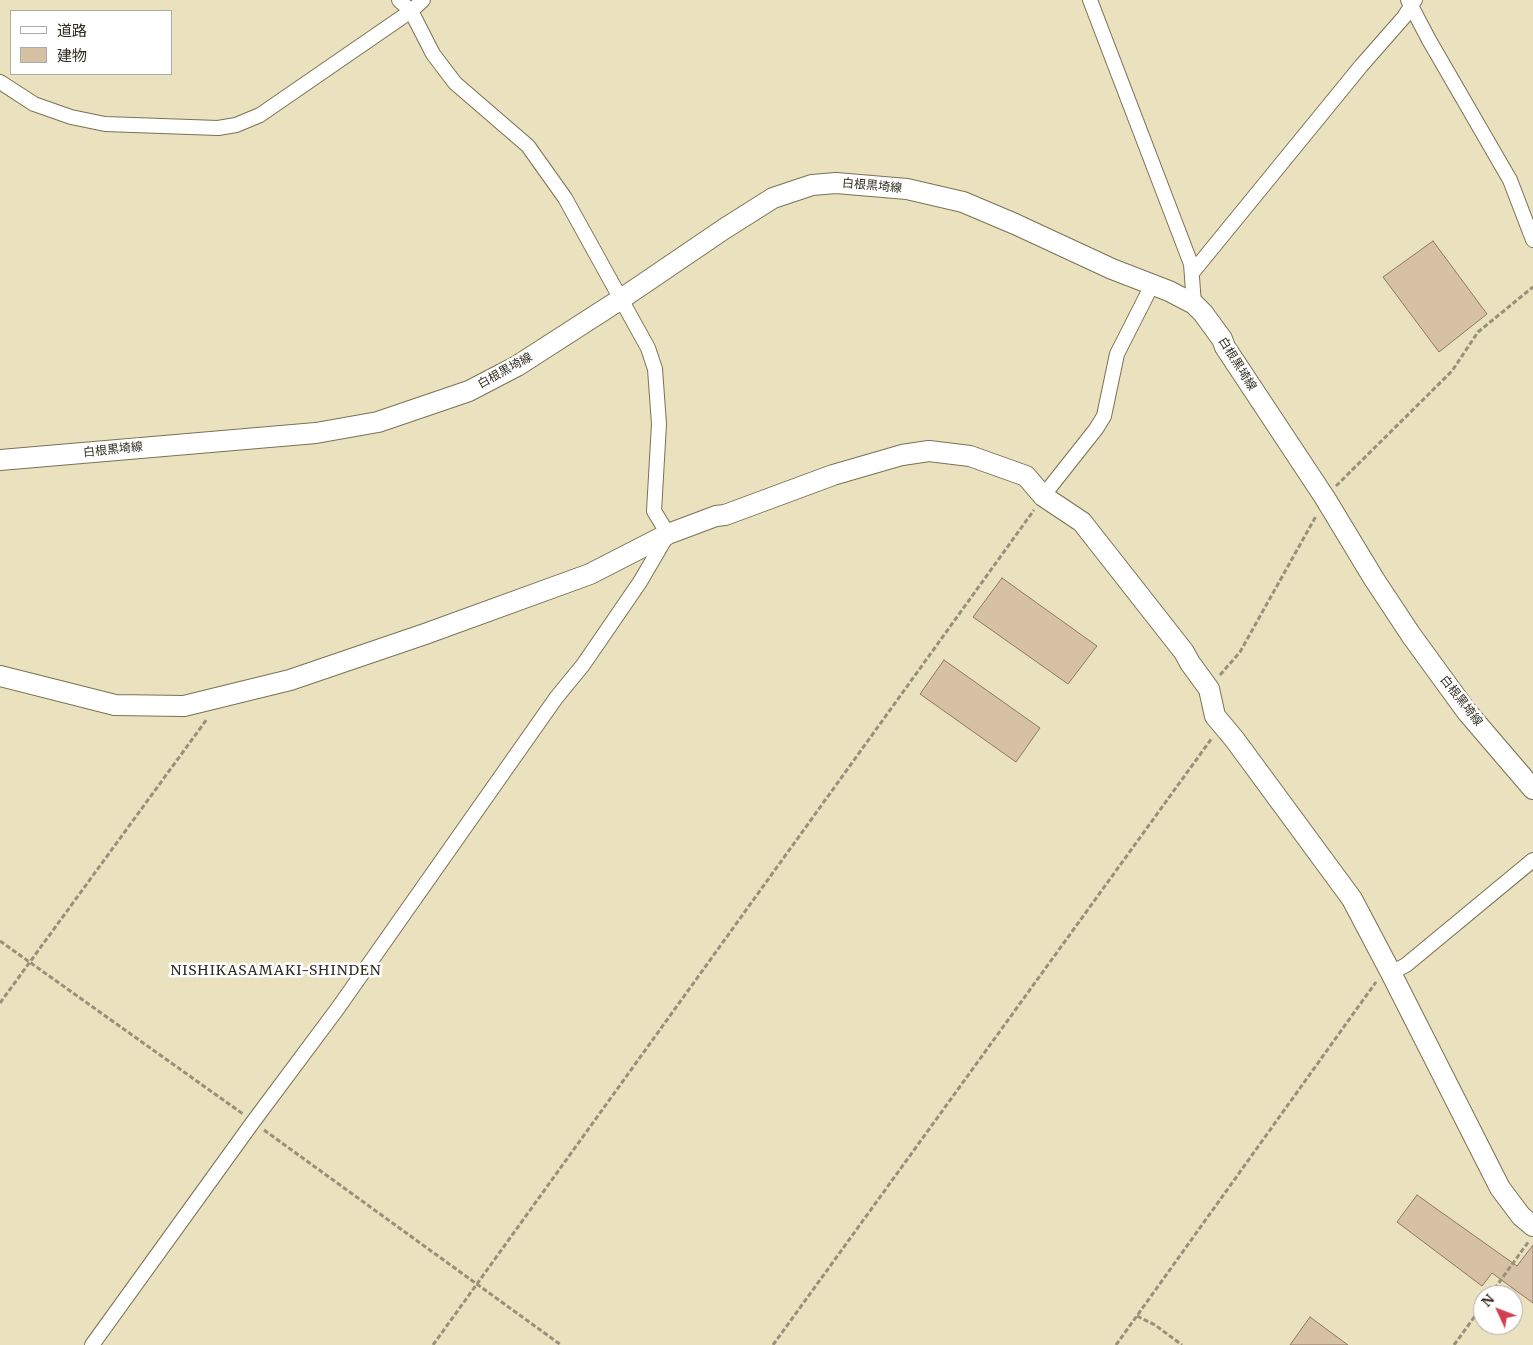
<!DOCTYPE html>
<meta charset="utf-8">
<style>
body{margin:0}
#map{position:relative;width:1533px;height:1345px;overflow:hidden;background:#eae1bf;font-family:Merriweather,"Noto Sans JP",serif}
canvas{display:block}
.legend{position:absolute;left:10px;top:10px;width:162px;height:65px;box-sizing:border-box;background:#fff;border:1px solid #acaba5;margin:0;padding:6px 9px;list-style:none;font-size:15px;color:#2f2c1f}
.legend li{display:flex;align-items:center;gap:10px;height:25px}
.legend b{width:25px;border:1px solid #acaba5}
.north{position:absolute;left:1473px;top:1285px;width:50px;height:50px;box-sizing:border-box;background:#fff;border:1px solid #acaba5;border-radius:50%;rotate:313deg;font-size:14px;font-weight:700;line-height:20px;text-align:center;color:#2f2c1f}
.north::after{content:'';display:block;margin:auto;width:18px;height:22px;background:#d04050;clip-path:polygon(50% 0,100% 100%,50% 72%,0 100%)}
</style>
<div id="map">
<canvas width="1533" height="1345"></canvas>
<ul class="legend">
<li><b style="height:6px;background:#fff"></b>道路</li>
<li><b style="height:14px;background:#d7c1a5"></b>建物</li>
</ul>
<div class="north">N</div>
</div>
<script>
const context = document.querySelector('canvas').getContext('2d');
context.lineJoin = 'round';
function paint(path, color) { context.fillStyle = color; context.fill(path, 'evenodd'); }
const toPath = rows => new Path2D(rows.map(r => 'M' + r).join(''));
function stroke(path, color, width, dash) { context.strokeStyle = color; context.lineWidth = width; context.lineCap = dash ? 'butt' : 'round'; context.setLineDash(dash || []); context.stroke(path); }
function drawText(font, color, halo, rows, align = 'center') {
  context.font = font + ' Merriweather,"Noto Sans JP",serif'; context.lineWidth = 5; context.setLineDash([]); context.textBaseline = 'middle'; context.strokeStyle = halo; context.fillStyle = color; for (const [text, x, y, turn = 0] of rows) {
    context.save(); context.translate(x, y); context.rotate((+turn || 0) * Math.PI / 180); context.textAlign = isNaN(turn) ? turn : align; if (halo) context.strokeText(text, 0, 0); context.fillText(text, 0, 0); context.restore();
  }
}
const building = toPath([
 [1433,241,1487,314,1439,352,1383,277,1433,241],
 [1002,578,1097,646,1068,684,973,617,1002,578],
 [944,660,1040,728,1016,762,920,694,944,660],
 [1417,1195,1517,1266,1533,1245,1533,1303,1492,1273,1482,1286,1397,1222,1417,1195],
 [1310,1317,1348,1345,1290,1345,1310,1317]
]);
const path = toPath([
 [1336,486,1452,371,1478,332,1533,287],
 [1220,675,1240,652,1316,516],
 [0,941,243,1114],
 [0,1003,207,719],
 [264,1130,561,1345],
 [1490,1295,1529,1241],
 [1137,1316,1155,1325,1182,1345],
 [433,1345,1034,510],
 [773,1345,1212,738],
 [1116,1345,1376,982],
 [1454,1345,1483,1305]
]);
const street = toPath([
 [1090,0,1191,264,1194,304],
 [1408,0,1429,40,1510,180,1533,240],
 [0,82,34,104,71,117,105,124,218,128,236,125,260,115,411,11,423,0],
 [1192,273,1361,66,1404,17,1415,0],
 [1043,496,1096,429,1104,416,1117,354,1152,285],
 [1391,973,1406,965,1533,860],
 [92,1345,253,1122,338,1008,556,698,583,665,640,582,668,534,654,511,659,424,655,369,648,348,565,198,528,146,455,83,433,54,411,11,399,0]
]);
const secondary = toPath([
 [0,460,316,433,378,422,469,391,517,366,621,299,724,229,773,198,812,185,836,183,907,189,963,202,1015,224,1112,269,1169,291,1194,304,1203,313,1222,339,1225,347,1325,498,1374,579,1411,635,1467,712,1533,789],
 [0,676,115,705,184,706,290,680,425,634,590,574,668,534,716,516,725,515,833,475,902,455,929,451,970,456,1026,476,1043,496,1082,522,1184,652,1190,663,1209,689,1215,716,1235,740,1352,899,1391,973,1500,1188,1521,1216,1533,1226]
]);
const streetNames = [
 ["白根黒埼線",872,186,5],
 ["白根黒埼線",1237,364,58],
 ["白根黒埼線",505,371,-29],
 ["白根黒埼線",113,450,-6],
 ["白根黒埼線",1461,701,52]
];
const neighbourhoodNames = [
 ["NISHIKASAMAKI-SHINDEN",276,971]
];
paint(building, '#d7c1a5');
stroke(building, '#8d795e', 1);
stroke(street, '#7a7153', 16);
stroke(secondary, '#7a7153', 22);
stroke(path, '#979178', 3, [5, 2.5]);
stroke(street, '#fff', 14);
stroke(secondary, '#fff', 20);
drawText('12px', '#2f2c1f', '#fff', streetNames);
context.letterSpacing = '1px';
drawText('14px', '#2f2c1f', '#fff', neighbourhoodNames);
context.letterSpacing = '0px';
</script>
